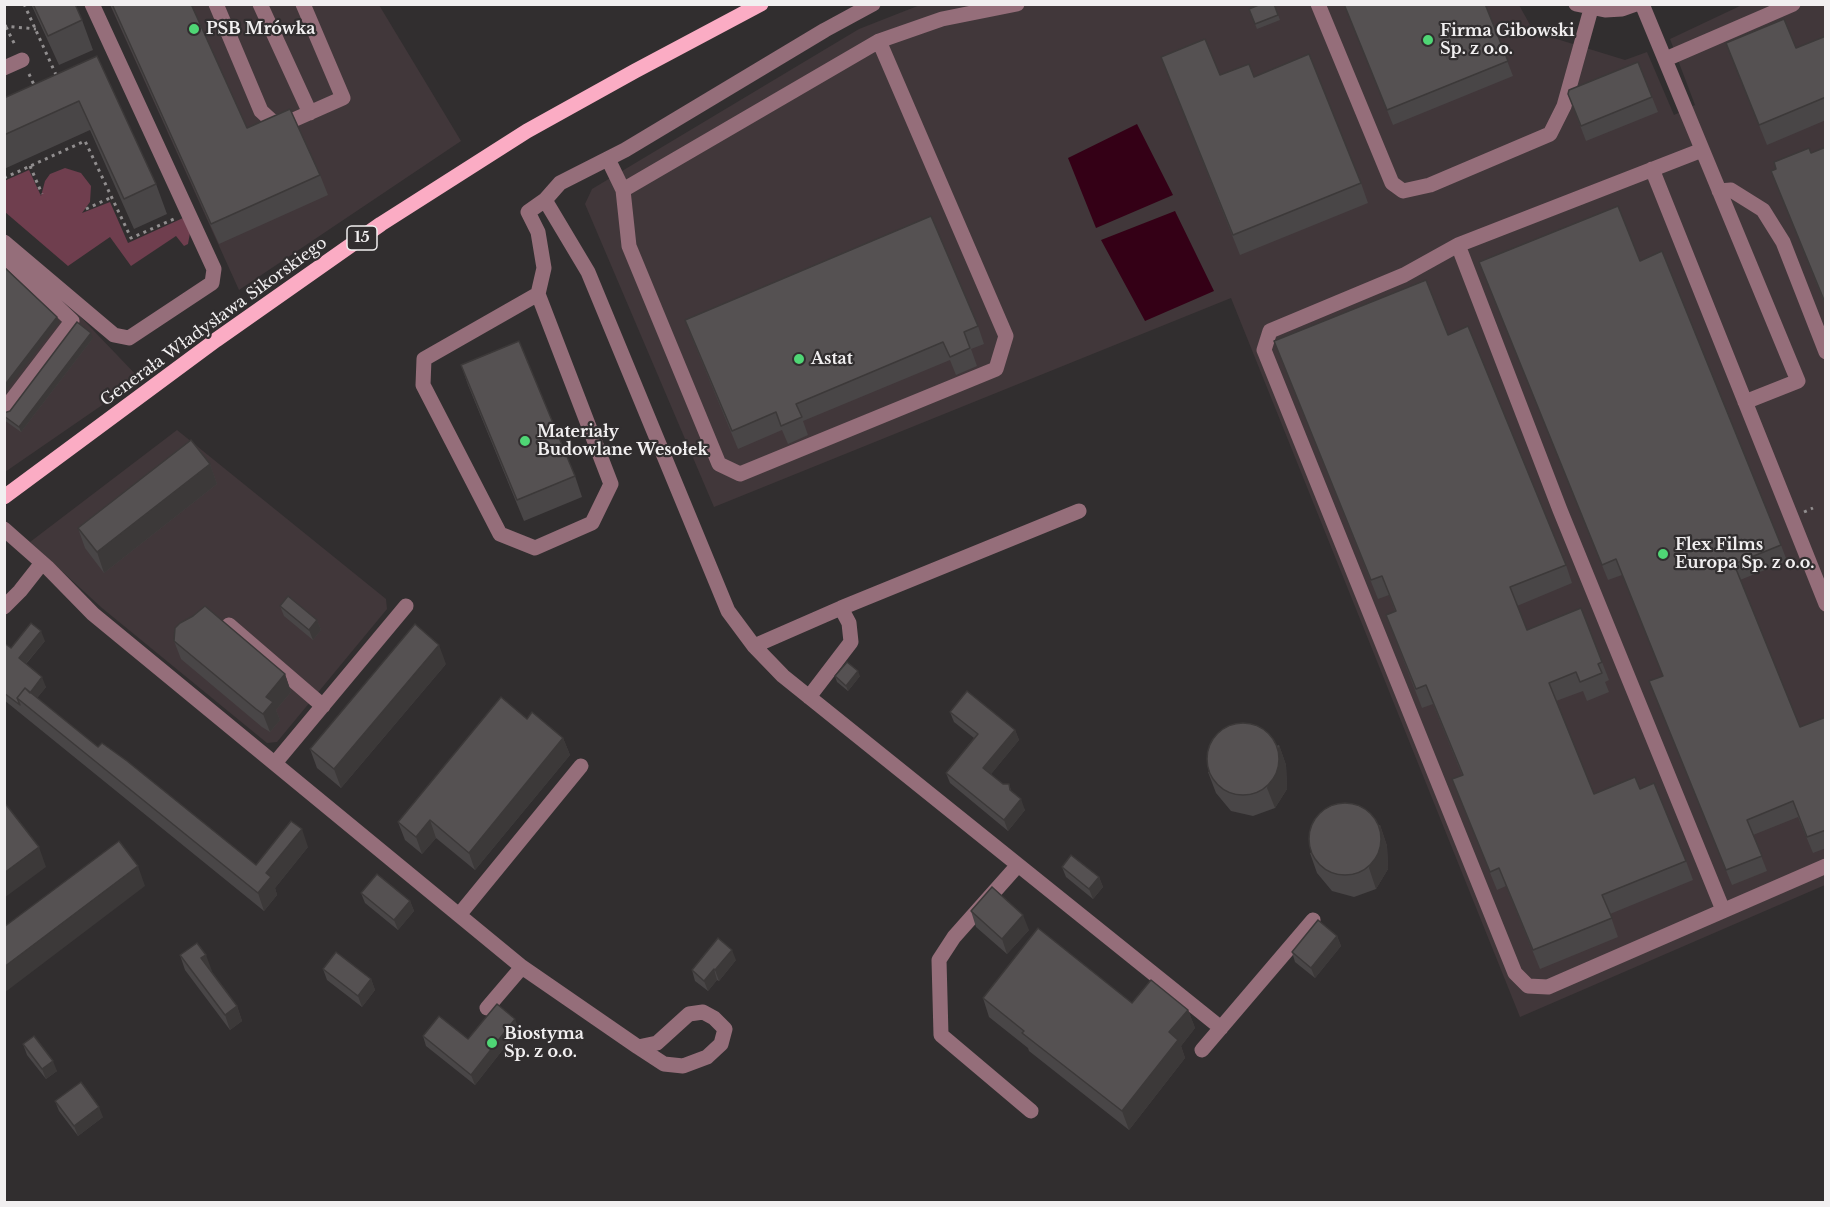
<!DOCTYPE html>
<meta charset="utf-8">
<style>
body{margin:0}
#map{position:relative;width:1830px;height:1207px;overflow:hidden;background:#312e2f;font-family:"Libre Baskerville",serif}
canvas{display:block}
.frame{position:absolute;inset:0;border:6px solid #f1eff0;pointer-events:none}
</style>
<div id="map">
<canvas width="1830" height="1207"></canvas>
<div class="frame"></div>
</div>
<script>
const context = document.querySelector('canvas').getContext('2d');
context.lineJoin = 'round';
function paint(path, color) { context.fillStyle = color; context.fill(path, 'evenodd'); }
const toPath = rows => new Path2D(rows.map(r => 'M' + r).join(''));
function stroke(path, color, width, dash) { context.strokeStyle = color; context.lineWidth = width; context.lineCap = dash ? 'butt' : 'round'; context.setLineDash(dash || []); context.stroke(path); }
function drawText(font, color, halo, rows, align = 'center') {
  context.font = font + ' "Libre Baskerville",serif'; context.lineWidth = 4.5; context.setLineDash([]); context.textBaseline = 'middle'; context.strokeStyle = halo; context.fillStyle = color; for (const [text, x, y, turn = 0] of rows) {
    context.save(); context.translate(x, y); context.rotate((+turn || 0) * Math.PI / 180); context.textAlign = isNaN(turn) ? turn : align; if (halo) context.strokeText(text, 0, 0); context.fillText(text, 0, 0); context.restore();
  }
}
const built = toPath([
 [110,5,379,5,461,141,239,290],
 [920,5,1519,5,1534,32,1625,60,1647,52,1674,115,1695,105,1670,39,1742,5,1825,5,1825,885,1520,1017,1231,298,714,507,585,204,592,189,859,29],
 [4,246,49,284,140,379,5,472],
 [177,430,386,599,387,609,277,742,267,743,102,608,30,542]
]);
const green = toPath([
 [65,168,81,173,91,186,90,202,82,213,110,202,128,243,183,218,190,233,188,244,184,246,176,236,131,266,110,237,68,266,5,212,4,181,29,170,41,196,45,181,50,174]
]);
const water = toPath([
 [1137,124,1173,195,1096,228,1068,158],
 [1175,211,1214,291,1145,321,1101,240]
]);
const path = toPath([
 [24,4,57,77],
 [4,26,36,29],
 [6,27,16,47],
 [29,74,35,87],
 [30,166,42,194],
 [4,178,85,141,131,238,174,219],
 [86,209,112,197],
 [1804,512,1813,508]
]);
const minor = toPath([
 [216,4,261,111,273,122,291,121,343,98,303,4],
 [260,4,310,113],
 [1318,4,1392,183,1403,191,1430,185,1550,134,1564,106,1591,9],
 [1576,4,1605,10,1622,9,1636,4],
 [1642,4,1798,381,1745,402],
 [1666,59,1793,4],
 [4,68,22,60],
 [1702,150,1458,245,1560,510,1723,910],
 [608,159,623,190,629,246,719,464,740,474,996,369,1006,336,879,41],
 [1652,169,1826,604],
 [623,190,879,41,942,19,1017,4],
 [1719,191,1731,190,1763,210,1783,242,1826,352],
 [545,200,588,272,728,611,754,646,783,676,1221,1028],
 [4,242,114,335,129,338,212,283,214,269,92,4],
 [1458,245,1404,275,1270,331,1264,350,1515,973,1528,986,1548,987,1826,866],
 [4,256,72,321,4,410],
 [538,294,611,484,592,523,535,548,500,534,423,385,424,359,538,294,544,268,538,232,528,212,545,200,560,183,625,150,825,30,873,4],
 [4,529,47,567,93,614,522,967,638,1047,664,1064,683,1066,707,1057,721,1044,725,1029,714,1018,703,1012,689,1014,657,1043,638,1047],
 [4,607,20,591,42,563],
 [229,625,323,706],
 [754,646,841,608,1079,511],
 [809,697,851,642,849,623,841,608],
 [275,763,406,606],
 [1018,865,954,937,939,960,941,1035,1031,1111],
 [459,915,581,766],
 [487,1008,522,967],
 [1202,1050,1313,920]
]);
const major = toPath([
 [4,497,216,340,381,224,527,131,635,71,761,4]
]);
const wall = toPath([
 [31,4,75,4,82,20,93,50,59,65],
 [110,4,191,4,247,128,320,175,328,195,219,244],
 [1274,4,1280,20,1257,29,1249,9],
 [1344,4,1485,4,1513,76,1393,125],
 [1826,36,1826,120,1767,145,1726,43,1796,48],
 [97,56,156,184,167,214,134,229,90,130,4,169,4,98],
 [1161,57,1220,75,1254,77,1361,183,1368,203,1240,255],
 [1568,94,1652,97,1658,112,1586,141],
 [1826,147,1826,307,1771,171],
 [1640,261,1781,545,1787,561,1740,580,1800,727,1826,717,1826,848,1813,853,1798,817,1753,835,1767,871,1732,885,1649,681,1663,676,1622,575,1608,580,1479,262],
 [685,320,978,326,984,344,971,349,977,366,956,375,950,360,803,421,808,435,788,444,782,430,738,449,692,338],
 [1448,335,1566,565,1572,583,1517,606,1527,630,1602,662,1609,680,1605,682,1609,692,1587,701,1583,691,1556,701,1594,794,1640,789,1686,861,1693,880,1610,914,1618,937,1540,969,1506,886,1497,890,1452,779,1462,775,1433,704,1422,708,1386,615,1395,611,1389,595,1378,599,1274,341],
 [93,338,21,432,4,420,4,413,10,411],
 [461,365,575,476,582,497,524,521,468,385],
 [210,464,217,484,104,573,85,548,78,528],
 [280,606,317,620,321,630,313,640,284,616],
 [45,641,26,664,46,687,37,698,98,747,256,865,308,847,275,888,277,895,264,911,4,700,4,643,11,648],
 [174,641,285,674,291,692,276,710,280,720,270,732,262,727,181,659],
 [446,664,341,788,317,768,310,749],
 [835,676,860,676,848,691,837,682],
 [950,712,1015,730,1019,740,991,774,1003,784,1009,784,1011,791,1025,810,1008,831,950,783,946,773,974,738,954,722],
 [527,719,563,738,570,755,475,870,436,838,422,854,405,840,398,822],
 [1279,745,1286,765,1287,789,1275,808,1253,816,1231,811,1216,793,1208,772],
 [1380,825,1387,846,1388,869,1376,889,1354,897,1332,891,1317,873,1310,853],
 [1062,867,1099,877,1103,887,1093,899,1066,877],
 [361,893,410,901,414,911,398,930,365,903],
 [971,911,1029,930,1007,954,976,927],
 [1337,936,1341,946,1315,978,1295,962,1292,952],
 [180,955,212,971,211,971,237,1006,242,1021,230,1030,185,970],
 [736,960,719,981,717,980,708,991,695,981,692,970],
 [323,969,371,979,375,990,362,1007,327,980],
 [983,998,1132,1003,1188,1010,1195,1028,1181,1046,1185,1058,1129,1130,1029,1051,1028,1048,989,1017],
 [519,1029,475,1085,426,1046,423,1036,468,1039],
 [23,1044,57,1071,46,1079,27,1055],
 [55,1101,103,1117,78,1136,59,1111]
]);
const shadedWall = toPath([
 [57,317,59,322,4,393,4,386],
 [91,333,93,338,21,432,19,427],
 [210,464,217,484,104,573,97,552],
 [317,620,321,630,313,640,309,630],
 [41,631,45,641,22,668,19,658],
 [439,645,446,664,341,788,334,769],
 [858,671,860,676,848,691,846,686],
 [285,674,291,692,276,710,280,720,270,732,263,714,266,697],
 [42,677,46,687,29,708,22,702],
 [1015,730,1019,740,987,779,983,768],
 [563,738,570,755,475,870,469,853],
 [1279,745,1286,765,1287,789,1275,808,1267,788],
 [1021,799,1025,810,1008,831,1004,820],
 [430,820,436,838,422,854,416,837],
 [1380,825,1387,846,1388,869,1376,889,1369,868],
 [302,829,308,847,275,888,277,895,264,911,258,893,266,873],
 [39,847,46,867,4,898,4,873],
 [138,866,145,886,4,993,4,967],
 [1099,877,1103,887,1093,899,1089,889],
 [410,901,414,911,398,930,394,920],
 [1023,915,1029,930,1007,954,1002,939],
 [1337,936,1341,946,1315,978,1311,968],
 [732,950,736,960,719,981,715,970],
 [206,955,212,971,207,974,201,958],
 [714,969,717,980,708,991,704,981],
 [371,979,375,990,362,1007,358,996],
 [237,1006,242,1021,230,1030,225,1015],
 [1188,1010,1195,1028,1181,1046,1185,1058,1129,1130,1122,1111,1169,1032],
 [515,1019,519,1029,475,1085,471,1075],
 [53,1061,57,1071,46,1079,42,1069],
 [99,1107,103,1117,78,1136,74,1126]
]);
const building = toPath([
 [33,4,75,4,82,20,48,36,33,4],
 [112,4,191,4,247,128,290,109,320,175,211,224,112,4],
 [1261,4,1274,4,1278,15,1255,24,1249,9,1261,4],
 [1344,4,1485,4,1508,61,1387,110,1344,4],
 [1784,19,1796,48,1826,36,1826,97,1759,125,1726,43,1784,19],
 [1205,39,1220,75,1249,64,1254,77,1309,54,1361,183,1233,235,1161,57,1205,39],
 [97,56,156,184,124,199,79,101,4,135,4,98,97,56],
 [1638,62,1652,97,1581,126,1568,94,1569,90,1638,62],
 [1826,147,1826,305,1771,171,1776,169,1774,162,1809,148,1811,153,1826,147],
 [1618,206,1640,261,1662,251,1781,545,1734,564,1800,727,1826,717,1826,830,1807,837,1793,801,1747,820,1762,856,1726,870,1649,681,1663,676,1616,559,1602,565,1479,262,1618,206],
 [931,216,978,326,964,332,970,348,950,357,943,342,796,404,802,417,781,426,776,412,732,431,685,320,931,216],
 [4,267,57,317,4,386,4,267],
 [1426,280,1448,335,1468,326,1566,565,1510,587,1527,630,1581,608,1602,662,1598,664,1602,673,1580,682,1576,672,1549,683,1594,794,1635,777,1640,789,1654,783,1686,861,1602,895,1612,918,1533,950,1499,868,1490,872,1452,779,1463,775,1426,685,1416,689,1386,615,1396,611,1382,576,1371,580,1274,341,1426,280],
 [77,322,91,333,19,427,4,416,4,413,10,411,77,322],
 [519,341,575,476,517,500,461,365,519,341],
 [191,440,210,464,97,552,78,528,191,440],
 [288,596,317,620,309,630,280,606,288,596],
 [205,606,285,674,266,697,273,702,263,714,256,709,174,641,175,628,180,623,193,616,205,606],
 [31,623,41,631,19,658,42,677,30,693,25,688,17,698,20,705,4,693,4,643,11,648,31,623],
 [415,624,439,645,334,769,310,749,415,624],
 [847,662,858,671,846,686,835,676,847,662],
 [25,688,98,747,102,743,127,761,256,865,291,821,302,829,266,873,271,877,258,893,17,698,25,688],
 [967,691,1015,730,983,768,1003,784,1009,784,1010,790,1021,799,1004,820,946,773,978,734,950,712,967,691],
 [501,697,527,719,532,712,563,738,469,853,430,820,416,837,398,822,501,697],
 '1207 759a36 36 0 1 1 72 0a36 36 0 1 1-72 0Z',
 [4,802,39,847,4,873,4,802],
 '1309 839a36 36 0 1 1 72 0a36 36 0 1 1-72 0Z',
 [119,841,138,866,4,967,4,927,119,841],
 [1071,855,1099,877,1089,889,1062,867,1071,855],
 [377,874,410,901,394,920,361,893,377,874],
 [992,887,1023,915,1002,939,971,911,992,887],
 [1318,920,1337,936,1311,968,1292,952,1318,920],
 [1038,928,1132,1003,1151,980,1188,1010,1169,1032,1178,1040,1122,1111,1022,1033,1024,1031,983,998,1038,928],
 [718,938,732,950,715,970,714,969,704,981,692,970,718,938],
 [197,943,206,955,201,958,237,1006,225,1015,180,955,197,943],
 [336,952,371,979,358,996,323,969,336,952],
 [497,1004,515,1019,471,1075,423,1036,439,1016,468,1039,497,1004],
 [34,1036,53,1061,42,1069,23,1044,34,1036],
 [81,1082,99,1107,74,1126,55,1101,81,1082]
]);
const markers = [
 [194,29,6,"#4fd675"],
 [1428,40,6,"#4fd675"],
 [799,359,6,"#4fd675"],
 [525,441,6,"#4fd675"],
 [1663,554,6,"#4fd675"],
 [492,1043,6,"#4fd675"]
];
const shields = [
 [362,238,30]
];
const shieldNames = [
 ["15",362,238]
];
const poiNames = [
 ["PSB Mrówka",206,29],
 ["Firma Gibowski",1440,31],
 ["Sp. z o.o.",1440,49],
 ["Astat",811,359],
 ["Materiały",537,432],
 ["Budowlane Wesołek",537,450],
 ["Flex Films",1675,545],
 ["Europa Sp. z o.o.",1675,563],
 ["Biostyma",504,1034],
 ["Sp. z o.o.",504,1052]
];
const streetNames = [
 ["Generała Władysława Sikorskiego",214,322,-36]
];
paint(built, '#41373a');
paint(green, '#6f3e4e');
paint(water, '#340016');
stroke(path, '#918e8f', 3, [3, 4.5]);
stroke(minor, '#956e7a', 15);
stroke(major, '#fbacc4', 15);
paint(wall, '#494647');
paint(shadedWall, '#3c3939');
paint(building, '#555152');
stroke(building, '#3c3939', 1.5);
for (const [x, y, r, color] of markers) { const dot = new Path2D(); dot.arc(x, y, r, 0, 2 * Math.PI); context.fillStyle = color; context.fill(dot); stroke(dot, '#312e2f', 2); }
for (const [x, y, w] of shields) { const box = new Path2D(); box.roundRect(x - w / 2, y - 12, w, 24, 4.5); context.fillStyle = '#312e2f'; context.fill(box); stroke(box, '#f1eff0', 1.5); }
drawText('bold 15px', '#f1eff0', null, shieldNames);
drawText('bold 16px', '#f1eff0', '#312e2f', poiNames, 'left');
drawText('16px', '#f1eff0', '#312e2f', streetNames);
</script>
